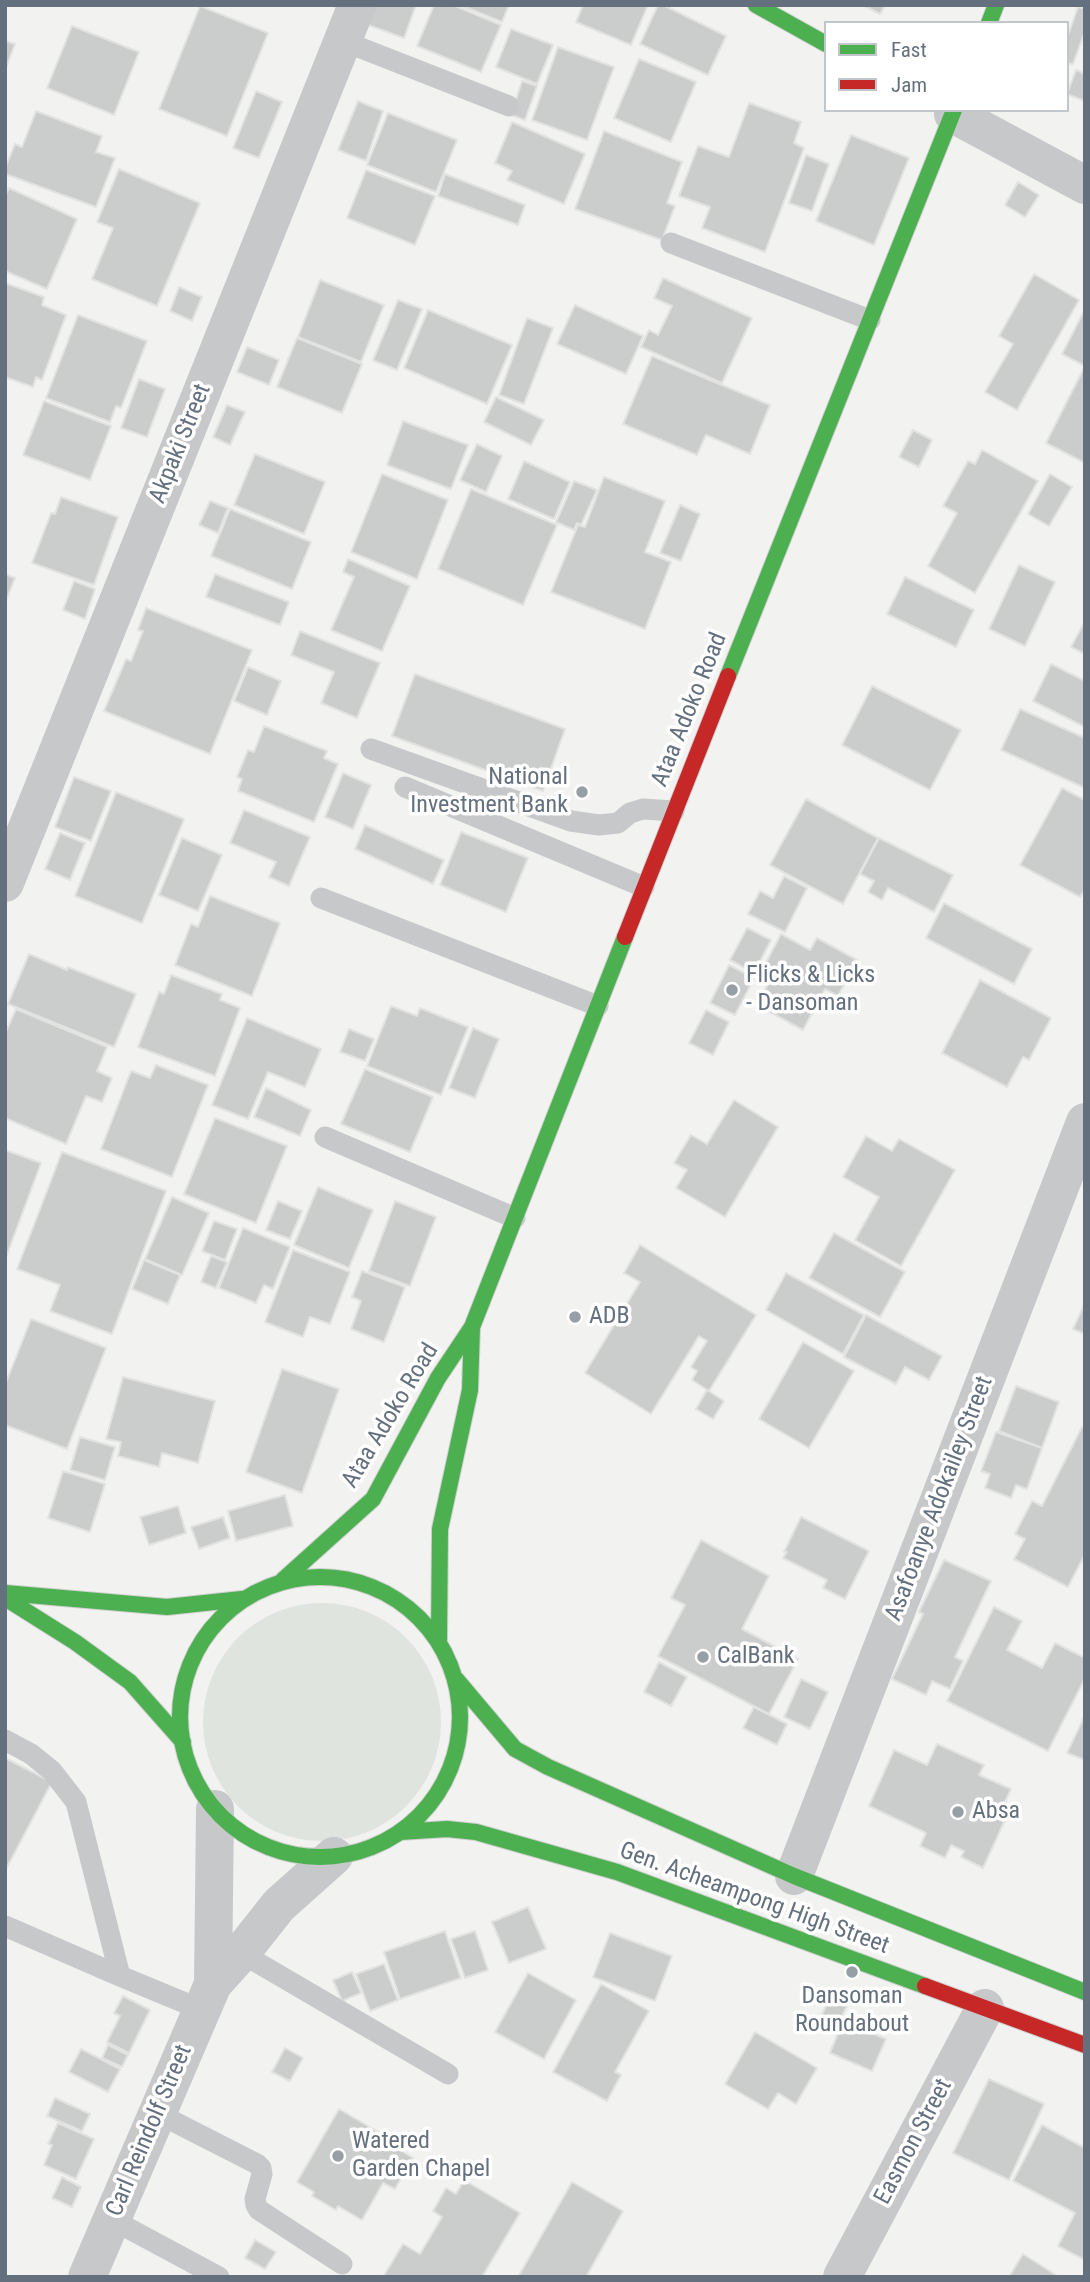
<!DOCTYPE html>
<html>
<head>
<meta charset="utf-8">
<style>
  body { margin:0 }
  #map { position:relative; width:1090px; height:2282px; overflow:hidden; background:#f2f2f1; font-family:"Roboto Condensed",sans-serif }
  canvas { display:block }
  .frame { position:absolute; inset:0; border:7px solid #65707e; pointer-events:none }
  .legend { position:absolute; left:824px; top:21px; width:245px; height:91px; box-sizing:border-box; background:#fff; border:2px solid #c1c6cb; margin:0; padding:9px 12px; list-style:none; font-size:21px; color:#65707e }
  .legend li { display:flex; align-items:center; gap:14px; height:35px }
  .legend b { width:35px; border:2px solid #c1c6cb }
</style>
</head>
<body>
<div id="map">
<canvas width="1090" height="2282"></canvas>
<div class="frame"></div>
<ul class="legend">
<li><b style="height:9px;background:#4caf50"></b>Fast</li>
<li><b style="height:9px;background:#c62828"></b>Jam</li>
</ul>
</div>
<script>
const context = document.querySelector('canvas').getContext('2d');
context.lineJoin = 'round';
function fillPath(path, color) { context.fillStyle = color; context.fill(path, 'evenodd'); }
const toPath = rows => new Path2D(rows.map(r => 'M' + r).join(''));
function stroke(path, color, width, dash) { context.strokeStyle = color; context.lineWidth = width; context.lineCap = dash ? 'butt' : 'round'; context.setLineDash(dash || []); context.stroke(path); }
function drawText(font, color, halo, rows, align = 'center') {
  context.font = font + ' "Roboto Condensed",sans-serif'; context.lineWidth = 7; context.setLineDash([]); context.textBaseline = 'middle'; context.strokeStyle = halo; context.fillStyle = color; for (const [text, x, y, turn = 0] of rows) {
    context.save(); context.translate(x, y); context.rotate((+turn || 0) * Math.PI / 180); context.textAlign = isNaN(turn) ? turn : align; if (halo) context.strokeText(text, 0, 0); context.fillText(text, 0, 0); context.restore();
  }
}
const green = toPath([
  '203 1722a119 119 0 1 1 238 0a119 119 0 1 1-238 0Z'
]);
const building = toPath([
  [375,5,416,5,404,38,368,25,375,5],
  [434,5,453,5,501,25,481,72,417,46,434,5],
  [460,5,509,5,502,22,460,5],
  [583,5,648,5,631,45,576,22,583,5],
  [658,5,663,5,726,36,708,75,640,44,658,5],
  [863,5,885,5,880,14,863,5],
  [200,6,268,33,227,136,159,109,200,6],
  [1078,7,1085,9,1085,31,1073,64,1067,63,1067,38,1078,7],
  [72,26,139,52,114,115,47,88,72,26],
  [511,29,553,45,537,84,496,67,511,29],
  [5,41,15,44,5,70,5,41],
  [558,47,614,67,587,140,532,120,558,47],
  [639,59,696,82,671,142,614,118,639,59],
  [1076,70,1085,74,1085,101,1067,94,1076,70],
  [522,81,537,86,525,120,511,115,522,81],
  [256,91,282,102,259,158,233,148,256,91],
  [358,101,383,111,366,161,338,150,358,101],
  [749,103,801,122,794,143,804,148,765,252,702,228,710,207,679,196,698,146,729,157,749,103],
  [36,111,102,136,96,152,115,158,96,207,5,174,5,168,15,144,22,147,36,111],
  [388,113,457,140,436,192,367,165,388,113],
  [512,122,585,154,564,204,507,180,512,171,495,163,512,122],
  [604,131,682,162,667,203,675,206,662,240,575,209,604,131],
  [851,135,909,158,874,245,816,221,851,135],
  [806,155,829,164,812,211,789,203,806,155],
  [119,169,200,203,157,306,92,279,113,228,97,222,119,169],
  [366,170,435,196,415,245,347,218,366,170],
  [445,174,525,205,518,225,438,196,445,174],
  [1018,182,1039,195,1025,217,1005,205,1018,182],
  [9,188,77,219,47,289,5,271,5,196,9,188],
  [1034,274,1079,300,1017,410,985,392,1013,344,999,336,1034,274],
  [663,278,752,318,722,383,641,347,649,330,658,335,672,306,654,298,663,278],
  [320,280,384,305,361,362,298,337,320,280],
  [5,283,44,297,42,305,66,315,42,380,36,377,33,387,5,377,5,283],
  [179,287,202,297,192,321,170,311,179,287],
  [398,300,422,309,397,370,373,360,398,300],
  [575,305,643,336,626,374,557,344,575,305],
  [1085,309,1085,366,1062,354,1085,309],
  [428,310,512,345,487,404,404,368,428,310],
  [78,315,147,341,121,408,116,406,110,422,46,398,78,315],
  [527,318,553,328,524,404,499,395,527,318],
  [297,338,362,364,342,413,277,387,297,338],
  [247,347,279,360,269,385,237,372,247,347],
  [652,356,770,405,750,454,706,435,697,455,623,424,652,356],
  [1085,366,1085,463,1046,443,1085,366],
  [139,379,165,389,147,437,121,428,139,379],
  [496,397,544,420,531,445,484,422,496,397],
  [44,401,111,426,90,480,23,455,44,401],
  [227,405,245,412,230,445,213,437,227,405],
  [403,421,468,445,451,489,387,465,403,421],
  [913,430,932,440,919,467,899,457,913,430],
  [477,444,502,456,486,492,460,480,477,444],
  [982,450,1038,481,975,593,928,566,957,513,943,506,968,461,975,464,982,450],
  [255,454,325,482,304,534,234,505,255,454],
  [524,461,570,482,554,519,508,499,524,461],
  [382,474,448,500,417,579,351,552,382,474],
  [1050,474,1072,487,1049,526,1028,514,1050,474],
  [604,477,665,501,645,552,671,562,645,629,551,592,578,525,585,527,604,477],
  [574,481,597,490,581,525,577,523,574,530,556,522,574,481],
  [471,489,557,525,523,605,438,569,471,489],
  [61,497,118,517,94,585,32,563,51,513,55,514,61,497],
  [210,501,228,508,218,533,199,525,210,501],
  [680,505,700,514,681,561,660,553,680,505],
  [230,509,311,542,292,589,211,556,230,509],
  [348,559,410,586,382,651,331,630,354,577,343,572,348,559],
  [1019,565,1055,582,1025,646,989,629,1019,565],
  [5,574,15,578,5,603,5,574],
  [215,574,289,602,280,625,206,597,215,574],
  [905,577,974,610,956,647,887,614,905,577],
  [74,581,95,589,85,619,63,610,74,581],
  [146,608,252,650,210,754,104,711,126,659,131,661,143,631,138,630,146,608],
  [1085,621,1085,654,1071,647,1085,621],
  [300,631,380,663,357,718,321,703,334,672,291,655,300,631],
  [1051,664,1085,681,1085,727,1033,701,1051,664],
  [248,667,281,681,267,715,234,701,248,667],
  [415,674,565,729,543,791,392,736,415,674],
  [872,686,961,730,930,790,842,745,872,686],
  [1020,709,1085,738,1085,788,1001,750,1020,709],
  [264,726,327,751,324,758,338,764,314,822,238,791,242,779,237,777,248,750,254,752,264,726],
  [343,773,371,785,353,829,325,817,343,773],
  [74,777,111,791,91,841,55,827,74,777],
  [1062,788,1085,800,1085,889,1080,897,1020,865,1062,788],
  [116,792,184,819,142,923,75,896,116,792],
  [806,799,878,838,843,904,770,865,806,799],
  [244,810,310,837,289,886,269,877,276,862,230,843,244,810],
  [365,825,444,860,433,884,355,849,365,825],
  [461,832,528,858,506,912,440,885,461,832],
  [60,833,85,843,70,880,45,869,60,833],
  [182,838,222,855,198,911,159,895,182,838],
  [879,838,953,875,934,912,888,888,882,900,868,892,874,881,860,874,879,838],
  [784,876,807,888,785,932,748,914,760,891,773,898,784,876],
  [210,896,280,923,252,996,175,965,191,924,198,927,210,896],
  [944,903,1032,949,1014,984,926,938,944,903],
  [747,928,771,940,754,973,730,960,747,928],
  [781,934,810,950,817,938,857,960,838,996,825,989,803,1030,757,1005,770,980,760,974,781,934],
  [29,954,67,970,68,967,136,994,114,1047,8,1004,29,954],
  [729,965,754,978,735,1015,710,1003,729,965],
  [171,975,222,994,220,1000,240,1008,215,1076,138,1047,159,992,164,994,171,975],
  [980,980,1051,1018,1029,1060,1023,1057,1007,1087,942,1053,980,980],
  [391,1006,417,1016,420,1008,468,1027,441,1095,367,1066,391,1006],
  [16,1009,107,1047,97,1071,112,1078,102,1102,86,1096,66,1144,5,1118,5,1034,16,1009],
  [706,1010,729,1022,713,1055,689,1043,706,1010],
  [247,1018,321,1049,305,1087,268,1072,248,1119,212,1105,247,1018],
  [473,1028,499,1039,475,1098,449,1088,473,1028],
  [349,1029,374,1039,365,1061,340,1052,349,1029],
  [156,1065,208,1085,172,1177,101,1149,131,1071,150,1078,156,1065],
  [365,1069,433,1097,410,1152,341,1124,365,1069],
  [266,1088,311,1110,300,1136,254,1117,266,1088],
  [734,1100,778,1127,725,1217,676,1188,687,1170,674,1163,691,1135,707,1144,734,1100],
  [215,1118,287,1146,256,1223,184,1194,215,1118],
  [866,1136,892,1151,899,1139,955,1170,901,1266,855,1240,879,1197,843,1177,866,1136],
  [5,1150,41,1163,5,1260,5,1150],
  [62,1152,166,1191,112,1334,50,1311,60,1285,17,1269,62,1152],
  [318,1187,373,1210,349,1268,294,1245,318,1187],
  [172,1197,209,1213,182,1275,145,1259,172,1197],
  [278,1201,302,1211,290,1239,266,1230,278,1201],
  [395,1201,436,1217,410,1286,369,1271,395,1201],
  [214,1221,237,1229,225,1260,202,1251,214,1221],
  [243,1228,290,1247,273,1289,264,1285,256,1303,219,1288,243,1228],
  [834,1233,905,1272,880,1317,809,1278,834,1233],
  [640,1245,756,1315,709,1391,692,1380,697,1371,691,1367,707,1341,699,1336,651,1414,585,1373,640,1282,624,1273,640,1245],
  [293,1250,350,1272,330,1324,310,1317,303,1337,265,1322,293,1250],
  [211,1256,227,1262,216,1288,201,1282,211,1256],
  [144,1260,180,1275,168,1304,132,1289,144,1260],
  [362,1271,405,1287,384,1342,351,1329,361,1301,352,1297,362,1271],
  [786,1273,864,1315,843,1354,766,1310,786,1273],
  [1085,1303,1085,1334,1073,1329,1085,1303],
  [866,1315,942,1356,929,1380,905,1367,896,1384,844,1357,866,1315],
  [31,1319,106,1348,67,1449,5,1425,5,1385,31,1319],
  [803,1342,854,1371,809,1448,759,1419,803,1342],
  [282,1369,339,1389,302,1493,246,1472,282,1369],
  [123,1377,215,1401,198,1463,162,1453,159,1467,118,1456,121,1442,106,1439,123,1377],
  [1016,1386,1059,1402,1042,1448,999,1431,1016,1386],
  [707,1390,724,1401,713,1419,696,1409,707,1390],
  [1082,1427,1085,1429,1085,1554,1068,1587,1014,1559,1025,1539,1015,1534,1032,1501,1042,1506,1082,1427],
  [996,1432,1042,1448,1027,1489,1016,1485,1011,1498,985,1488,990,1474,981,1471,996,1432],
  [80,1437,115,1447,105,1480,70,1470,80,1437],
  [63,1471,105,1484,90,1532,48,1518,63,1471],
  [285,1495,293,1526,236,1541,228,1511,285,1495],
  [178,1506,186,1533,149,1545,140,1517,178,1506],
  [223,1517,230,1538,199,1549,191,1527,223,1517],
  [801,1517,869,1551,845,1599,823,1588,827,1580,783,1558,787,1552,784,1552,801,1517],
  [701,1540,769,1576,742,1629,798,1659,769,1714,658,1656,685,1605,671,1598,701,1540],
  [944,1560,991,1581,955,1657,963,1661,950,1689,932,1681,926,1695,892,1679,923,1614,919,1612,944,1560],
  [994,1607,1022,1621,1007,1650,1042,1668,1055,1643,1085,1658,1085,1678,1048,1751,947,1701,994,1607],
  [659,1662,687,1677,671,1706,644,1692,659,1662],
  [801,1679,828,1692,810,1729,784,1717,801,1679],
  [754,1707,787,1724,777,1745,743,1728,754,1707],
  [1085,1715,1085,1760,1067,1753,1085,1715],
  [937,1744,984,1765,979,1775,1011,1789,1005,1802,1012,1805,983,1868,961,1857,964,1851,951,1845,945,1858,920,1846,926,1833,869,1806,894,1750,927,1765,937,1744],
  [5,1758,52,1782,5,1871,5,1758],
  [528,1907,546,1949,509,1963,492,1922,528,1907],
  [445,1931,461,1978,400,1999,384,1952,445,1931],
  [475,1931,488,1970,465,1978,451,1939,475,1931],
  [610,1933,672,1956,655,2001,593,1977,610,1933],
  [384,1964,398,2000,370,2011,356,1974,384,1964],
  [352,1972,361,1993,342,2001,333,1980,352,1972],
  [528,1973,576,2000,544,2059,495,2032,528,1973],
  [601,1984,649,2011,615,2072,621,2075,607,2101,553,2072,601,1984],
  [123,1996,150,2010,129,2053,107,2042,120,2016,114,2013,123,1996],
  [830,1998,847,2006,838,2024,821,2016,830,1998],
  [843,2021,886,2039,872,2071,830,2053,843,2021],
  [755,2032,817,2068,796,2104,778,2093,768,2109,725,2084,755,2032],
  [108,2045,128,2055,122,2067,102,2058,108,2045],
  [285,2048,303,2058,290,2081,272,2072,285,2048],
  [81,2049,120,2069,108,2092,69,2072,81,2049],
  [989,2079,1044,2104,1009,2180,953,2153,989,2079],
  [55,2098,90,2114,82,2131,47,2116,55,2098],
  [339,2109,404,2147,402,2151,413,2158,395,2189,383,2183,362,2220,338,2206,336,2210,312,2196,314,2192,297,2182,339,2109],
  [58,2123,94,2139,76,2179,44,2165,52,2145,48,2144,58,2123],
  [1042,2125,1085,2148,1085,2260,1058,2246,1075,2213,1013,2181,1042,2125],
  [62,2177,81,2187,72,2207,52,2198,62,2177],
  [464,2180,520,2213,482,2277,383,2277,403,2244,420,2254,442,2217,433,2211,446,2188,456,2194,464,2180],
  [572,2182,623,2211,586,2277,518,2277,572,2182],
  [255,2240,276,2252,265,2269,245,2258,255,2240],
  [1023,2254,1059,2277,1009,2277,1023,2254]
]);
const lane = toPath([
  [343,41,509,106],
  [671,243,870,320],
  [371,749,571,821,599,825,618,823,630,813,643,809,674,811],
  [405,787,644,887],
  [321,898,598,1006],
  [325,1137,515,1218],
  [5,1740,31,1754,52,1771,76,1802,120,1976,202,2010],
  [5,1926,120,1976],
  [241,1953,448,2074],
  [157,2113,257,2164,261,2168,262,2174,255,2199,256,2205,259,2210,342,2264],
  [111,2219,219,2277]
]);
const street = toPath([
  [953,114,1085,185],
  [5,883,357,5],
  [794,1876,1085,1122],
  [213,1984,215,1809],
  [87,2277,213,1984,241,1953,279,1905,334,1856],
  [842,2277,985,2008]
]);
const fast = toPath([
  [756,5,826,44],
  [989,23,996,5],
  [728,676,954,110],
  '180 1717a140 140 0 1 1 280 0a140 140 0 1 1-280 0Z',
  [283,1580,373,1499,438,1378,472,1327,625,937],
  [5,1593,167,1607,242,1599],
  [5,1598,75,1642,130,1682,183,1742],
  [439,1640,440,1529,470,1390,472,1327],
  [456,1679,515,1749,548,1767,794,1876,1085,1992],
  [400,1832,447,1829,476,1832,617,1872,925,1986]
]);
const jam = toPath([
  [625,937,728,676],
  [925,1986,1085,2045]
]);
const markers = [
  [582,792,7,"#969ea6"],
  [732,990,7,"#969ea6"],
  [575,1317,7,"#969ea6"],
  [703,1657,7,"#969ea6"],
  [958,1812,7,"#969ea6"],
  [852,1972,7,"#969ea6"],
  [338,2156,7,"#969ea6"]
];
const streetNames = [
  ["Akpaki Street",181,444,-68],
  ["Ataa Adoko Road",690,710,-68],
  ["Ataa Adoko Road",391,1416,-59],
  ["Asafoanye Adokailey Street",940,1499,-69],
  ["Gen. Acheampong High Street",754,1899,20],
  ["Carl Reindolf Street",150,2131,-67],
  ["Easmon Street",914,2142,-62]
];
const poiNames = [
  ["National",568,778,"right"],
  ["Investment Bank",568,806,"right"],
  ["Flicks & Licks",746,976],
  ["- Dansoman",746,1004],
  ["ADB",589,1317],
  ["CalBank",717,1657],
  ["Absa",972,1812],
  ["Dansoman",852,1997,"center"],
  ["Roundabout",852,2025,"center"],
  ["Watered",352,2142],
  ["Garden Chapel",352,2170]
];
fillPath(green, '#e0e4df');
fillPath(building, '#cbcccc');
stroke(building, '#e2e2e1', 2);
stroke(fast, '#cfd0d0', 18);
stroke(jam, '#cfd0d0', 18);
stroke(lane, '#c7c8c9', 21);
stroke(street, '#c7c8c9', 38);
stroke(fast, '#4caf50', 16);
stroke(jam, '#c62828', 16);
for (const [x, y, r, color] of markers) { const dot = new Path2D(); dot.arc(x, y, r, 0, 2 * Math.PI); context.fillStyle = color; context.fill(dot); stroke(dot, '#fff', 2.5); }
drawText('24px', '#65707e', '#fff', streetNames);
drawText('24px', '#65707e', '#fff', poiNames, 'left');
</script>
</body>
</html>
